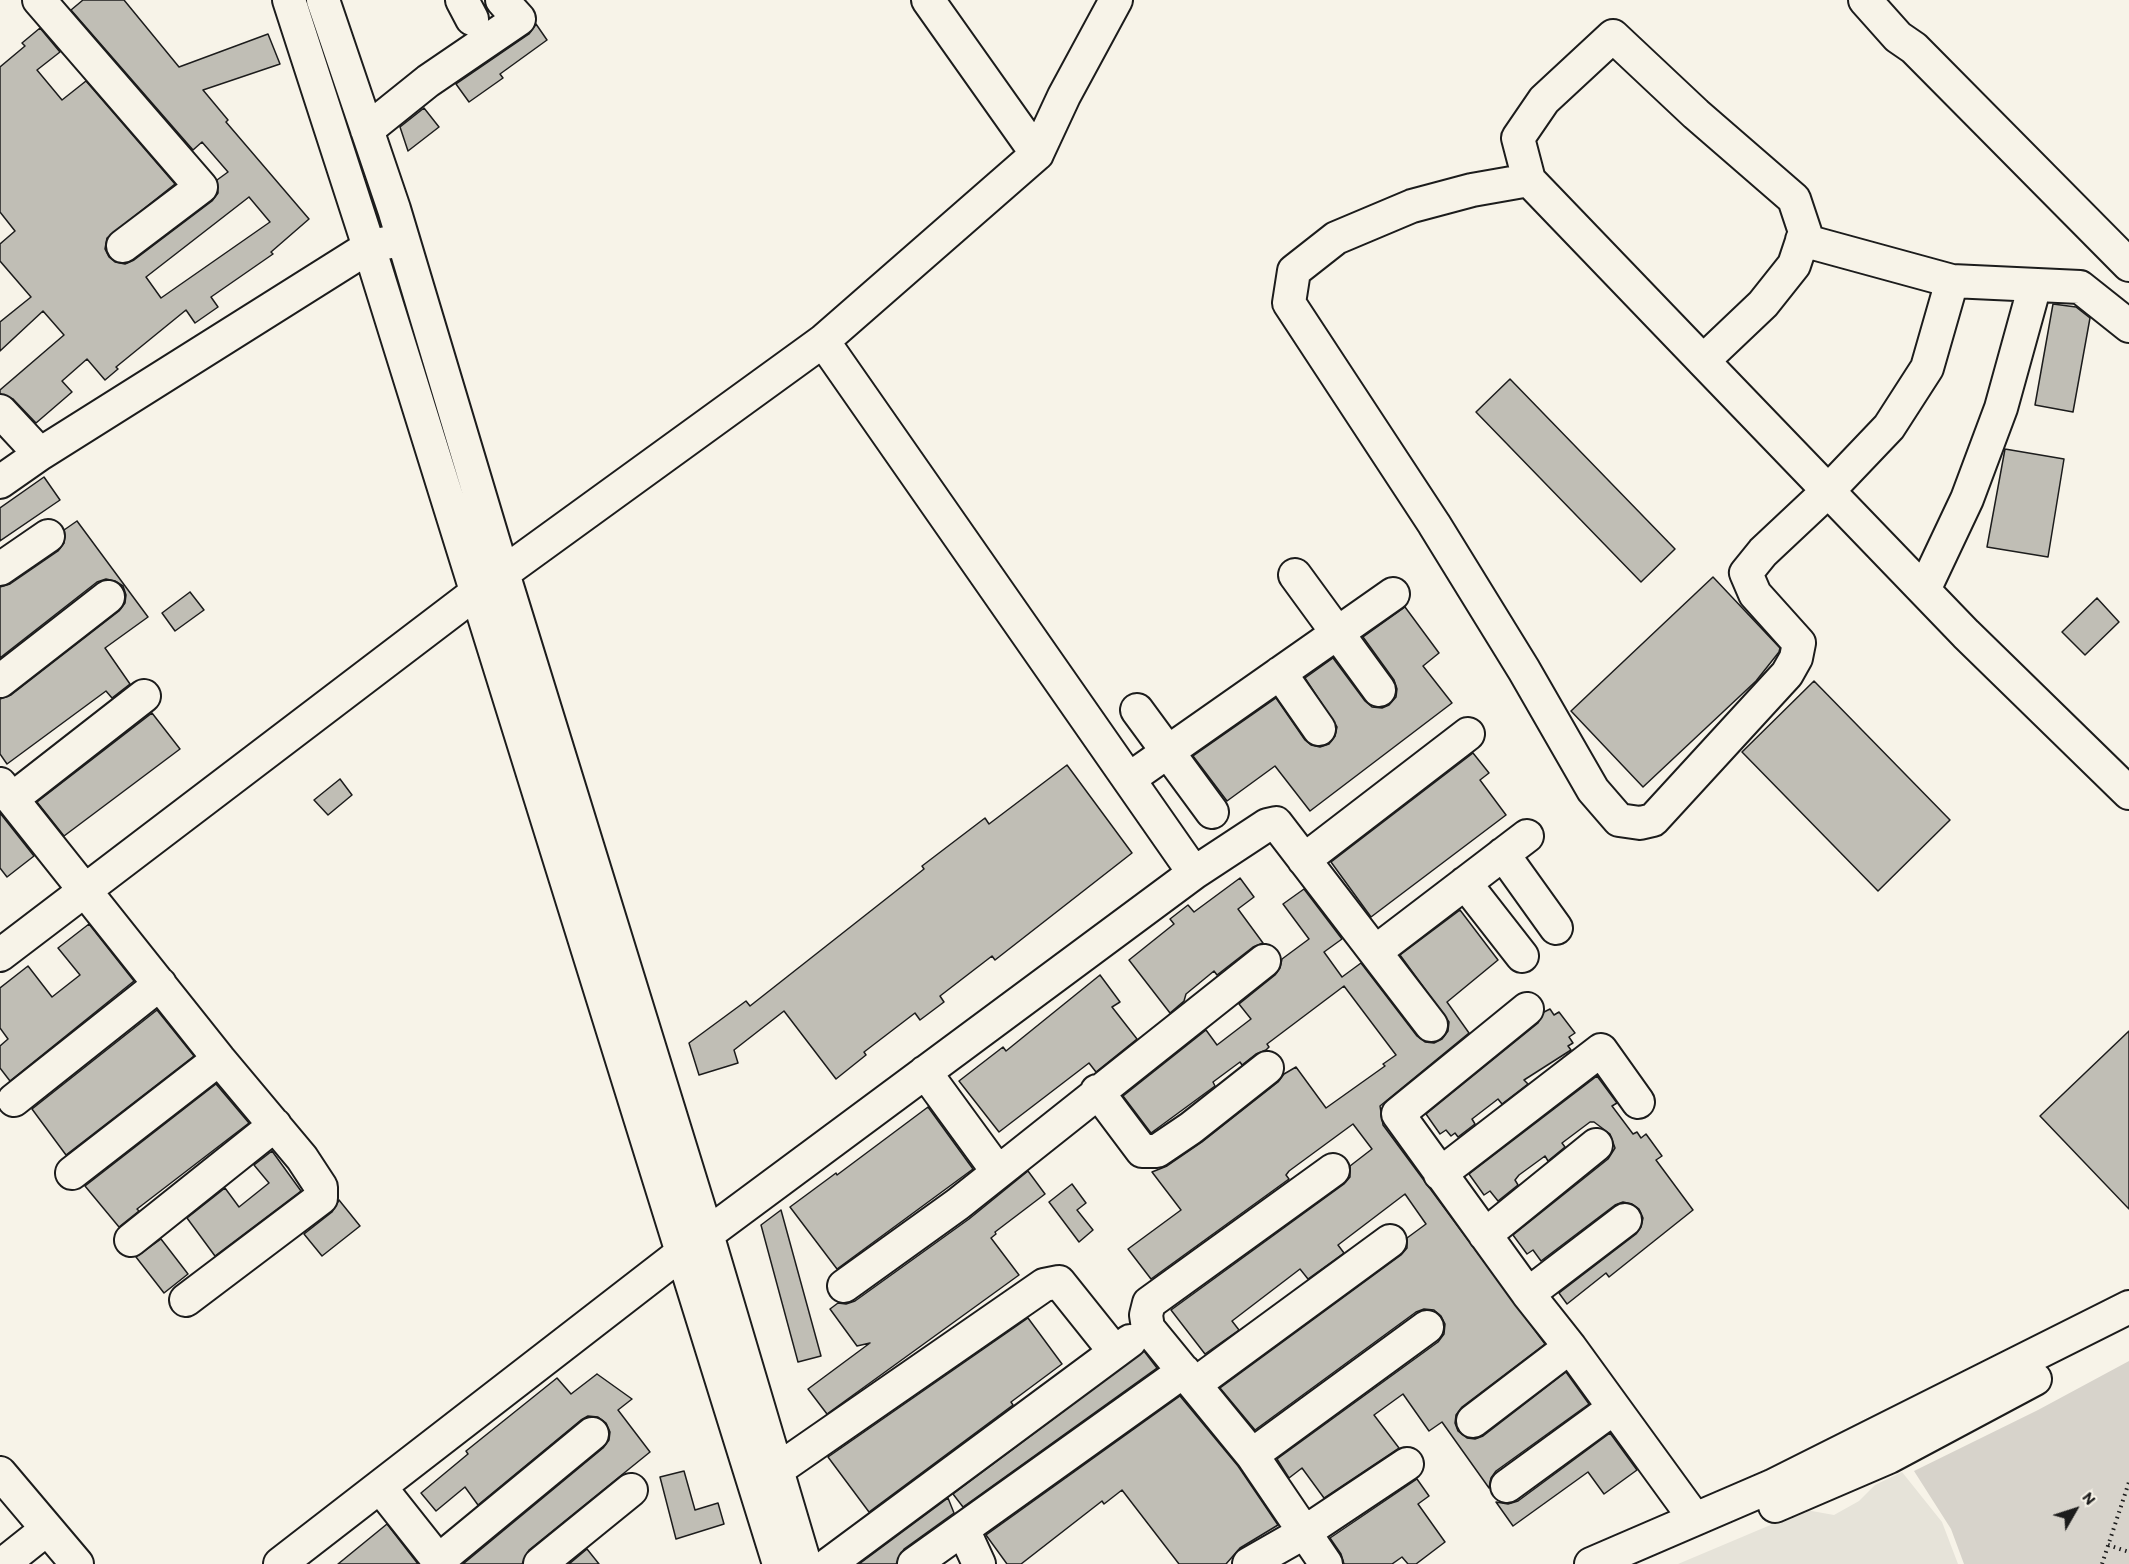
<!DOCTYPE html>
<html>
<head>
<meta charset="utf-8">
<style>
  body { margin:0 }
  #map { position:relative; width:2129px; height:1564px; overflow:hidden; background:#f7f3e8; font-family:Itim,sans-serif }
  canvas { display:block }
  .north { position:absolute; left:2045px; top:1480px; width:60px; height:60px; -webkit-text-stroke:4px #f7f3e8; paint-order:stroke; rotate:51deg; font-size:16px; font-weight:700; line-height:24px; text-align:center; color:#1c1c1c }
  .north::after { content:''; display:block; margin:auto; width:21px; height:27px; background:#1c1c1c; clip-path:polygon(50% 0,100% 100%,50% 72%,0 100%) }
</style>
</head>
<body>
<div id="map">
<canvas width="2129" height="1564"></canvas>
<div class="north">N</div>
</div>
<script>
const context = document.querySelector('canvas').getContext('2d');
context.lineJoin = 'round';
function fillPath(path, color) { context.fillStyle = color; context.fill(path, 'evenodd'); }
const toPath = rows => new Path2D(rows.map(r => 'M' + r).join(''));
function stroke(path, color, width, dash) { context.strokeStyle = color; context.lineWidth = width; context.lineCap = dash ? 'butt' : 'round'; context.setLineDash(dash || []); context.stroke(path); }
const built = toPath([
  [1902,1472,1942,1522,1958,1564,1678,1564,1806,1510,1834,1515,1859,1501,1875,1485]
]);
const green = toPath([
  [2129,1361,2129,1564,1964,1564,1951,1529,1914,1471,2038,1410]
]);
const building = toPath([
  [83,0,124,0,179,67,268,34,280,64,203,90,228,120,226,122,309,219,271,252,273,254,211,297,218,307,195,323,186,310,116,367,118,369,105,380,87,359,62,381,72,392,36,423,13,399,0,394,0,390,64,335,43,311,0,351,0,322,31,297,0,261,0,244,15,231,0,212,0,67,25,46,22,43,40,28,60,52,37,70,62,100,86,81,175,184,107,238,105,249,109,257,115,262,125,264,134,260,212,201,218,193,217,180,228,172,202,142,193,150,71,10,83,0],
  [249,197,270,222,161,298,146,277,249,197],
  [536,24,547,40,500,74,503,78,469,102,456,84,529,34,536,24],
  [424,108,439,127,408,151,400,127,424,108],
  [2053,304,2076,307,2090,318,2073,412,2035,405,2053,304],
  [1510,379,1675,549,1641,582,1476,412,1510,379],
  [2005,449,2064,459,2048,557,1987,547,2005,449],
  [44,477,60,500,0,541,0,508,44,477],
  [77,521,148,617,105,648,130,684,112,698,106,691,7,764,0,754,0,699,11,695,119,611,125,603,126,595,123,586,115,581,106,579,97,582,0,658,0,587,10,584,58,551,64,543,64,530,77,521],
  [1713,577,1780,648,1779,652,1756,681,1643,787,1571,711,1713,577],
  [190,592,204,610,175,631,162,613,190,592],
  [2097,598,2119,622,2085,655,2062,632,2097,598],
  [1405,607,1439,653,1423,666,1452,703,1310,811,1275,766,1227,801,1193,756,1276,698,1305,740,1311,745,1320,747,1329,744,1335,736,1337,727,1305,678,1333,658,1365,701,1372,707,1382,708,1389,705,1396,697,1397,689,1394,680,1363,637,1405,607],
  [1814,681,1950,820,1878,891,1742,752,1814,681],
  [152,713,180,749,64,836,37,802,152,713],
  [1473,753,1489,773,1480,780,1506,815,1371,917,1331,862,1473,753],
  [1067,765,1132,853,995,960,992,956,940,996,944,1002,920,1020,915,1013,864,1052,866,1055,836,1079,784,1011,734,1050,738,1063,699,1075,689,1043,746,1001,750,1006,924,869,922,866,985,818,989,824,1067,765],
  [340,779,352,795,328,815,314,800,340,779],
  [0,813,34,856,7,877,0,868,0,813],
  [1240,878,1254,897,1238,909,1263,943,1253,947,1217,975,1214,971,1186,994,1184,1001,1170,1013,1129,960,1174,924,1170,919,1188,905,1194,912,1240,878],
  [1304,889,1342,939,1324,952,1342,977,1361,963,1417,1036,1425,1042,1434,1043,1442,1039,1448,1031,1449,1022,1400,955,1460,910,1498,960,1447,1002,1469,1033,1380,1106,1383,1125,1545,1344,1462,1407,1456,1415,1455,1423,1458,1431,1467,1438,1475,1439,1483,1436,1566,1372,1589,1404,1496,1471,1491,1478,1489,1488,1442,1422,1429,1431,1403,1394,1374,1415,1399,1448,1324,1498,1302,1468,1289,1478,1277,1459,1438,1342,1444,1334,1445,1324,1441,1316,1434,1310,1424,1309,1416,1312,1255,1430,1220,1388,1401,1255,1407,1248,1407,1238,1426,1224,1405,1194,1338,1245,1344,1253,1308,1279,1300,1269,1232,1321,1239,1330,1205,1354,1171,1310,1344,1184,1350,1177,1350,1166,1372,1149,1353,1124,1289,1171,1286,1175,1289,1179,1151,1279,1128,1249,1181,1210,1152,1172,1167,1166,1202,1142,1278,1082,1284,1074,1296,1067,1326,1108,1385,1066,1383,1064,1396,1055,1344,986,1267,1044,1269,1047,1266,1050,1256,1054,1242,1065,1240,1062,1213,1082,1215,1086,1151,1133,1123,1096,1206,1030,1217,1045,1251,1019,1239,1004,1275,975,1280,968,1282,959,1309,939,1283,904,1304,889],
  [89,924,134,981,10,1081,0,1068,0,1046,8,1039,0,1028,0,988,28,966,52,997,80,975,58,948,89,924],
  [1100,975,1120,1002,1112,1007,1137,1039,1096,1072,1089,1063,999,1132,959,1081,1003,1047,1006,1051,1100,975],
  [1550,1009,1554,1015,1559,1012,1575,1033,1569,1037,1573,1043,1568,1046,1571,1050,1524,1080,1528,1084,1502,1104,1498,1099,1472,1119,1475,1124,1458,1137,1455,1133,1451,1136,1446,1130,1440,1134,1426,1114,1538,1023,1544,1012,1550,1009],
  [157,1010,194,1056,66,1155,32,1109,157,1010],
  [2129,1031,2129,1209,2040,1116,2129,1031],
  [1597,1076,1617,1103,1612,1106,1633,1134,1637,1132,1641,1138,1646,1134,1662,1156,1656,1160,1693,1210,1609,1277,1606,1273,1567,1304,1559,1293,1636,1234,1641,1227,1643,1218,1639,1209,1632,1204,1623,1202,1615,1205,1541,1261,1533,1250,1527,1254,1513,1235,1608,1159,1615,1148,1610,1134,1594,1122,1590,1122,1562,1143,1565,1147,1548,1161,1545,1156,1519,1175,1515,1180,1518,1185,1498,1201,1490,1191,1484,1195,1469,1174,1597,1076],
  [216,1084,249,1123,137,1209,139,1211,119,1227,85,1186,216,1084],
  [928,1107,973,1169,837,1269,790,1207,836,1173,837,1175,928,1107],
  [272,1151,301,1191,215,1256,187,1218,225,1188,239,1207,269,1183,254,1165,272,1151],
  [1028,1171,1045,1194,995,1232,996,1234,991,1238,1019,1275,827,1414,808,1389,870,1343,857,1346,830,1309,838,1303,846,1304,855,1301,969,1219,1028,1171],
  [1072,1184,1086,1203,1077,1210,1093,1230,1079,1242,1049,1202,1072,1184],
  [339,1200,360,1226,322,1256,304,1234,332,1212,339,1200],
  [781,1210,821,1356,798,1362,761,1225,781,1210],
  [161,1239,188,1274,164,1293,136,1257,161,1239],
  [1028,1318,1062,1364,1011,1402,1013,1405,869,1512,828,1457,1028,1318],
  [1144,1351,1157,1368,963,1507,953,1494,1144,1351],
  [597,1374,632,1399,618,1410,650,1452,529,1550,522,1564,463,1564,603,1448,609,1440,610,1432,606,1423,598,1417,588,1416,581,1420,478,1505,465,1487,436,1511,421,1493,468,1454,466,1451,557,1378,571,1394,597,1374],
  [1180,1396,1238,1466,1278,1525,1240,1548,1226,1564,1179,1564,1122,1490,1104,1504,1102,1501,1021,1564,1007,1564,986,1535,1180,1396],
  [1610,1433,1637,1470,1604,1494,1588,1472,1513,1526,1496,1502,1508,1504,1518,1501,1610,1433],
  [684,1471,695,1510,718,1503,724,1524,676,1539,660,1477,684,1471],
  [1417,1479,1429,1496,1418,1504,1445,1542,1416,1564,1408,1564,1402,1557,1392,1564,1344,1564,1341,1554,1330,1538,1417,1479],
  [948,1498,954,1513,904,1549,896,1564,859,1564,948,1498],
  [387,1524,418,1564,338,1564,387,1524],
  [587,1549,599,1564,569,1564,587,1549]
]);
const path = toPath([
  [2108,1545,2129,1552],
  [2102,1564,2129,1482]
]);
const minor = toPath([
  [39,0,201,187,123,246],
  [289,0,369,247,779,1564],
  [323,0,394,209,503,573,707,1234,805,1564],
  [462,0,472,19],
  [1865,0,1898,37,1914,48,2129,265],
  [367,130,428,81,519,19,502,0],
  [1037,154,1064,96,1116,0],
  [1529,180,1472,190,1412,206,1336,238,1294,271,1289,303,1434,524,1524,670,1593,790,1619,820,1640,823,1653,820,1787,674,1796,658,1799,643,1755,594,1746,573,1763,552,1828,491,1889,427,1927,368,1952,281],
  [1802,240,1952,281,2080,287,2129,326],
  [1703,361,1763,304,1794,265,1805,232,1794,199,1696,114,1613,36,1544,100,1518,138,1529,180,1703,361,1966,634,2129,793],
  [0,411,40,454],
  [0,482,40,454,369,247,390,242],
  [0,569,48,536],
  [1295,575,1379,690],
  [1924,590,1967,499,2001,408,2035,285],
  [1280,673,1319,729],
  [0,681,108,597],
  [1137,710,1212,812],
  [1129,779,1393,594],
  [0,784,219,1059,302,1158,321,1187,321,1198,186,1300],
  [12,799,144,696],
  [1503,854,1556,928],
  [1304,860,1468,734],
  [1194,873,1267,825,1276,823,1431,1025],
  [1465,883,1522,956],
  [1375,952,1527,836],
  [0,955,477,592,823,341,1037,154,928,0],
  [1527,1009,1398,1114,1528,1294,1625,1220],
  [925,1072,998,1172],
  [1097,1091,1142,1151,1157,1151,1191,1128,1267,1068],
  [14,1100,160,984],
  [72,1173,219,1059],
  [1440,1174,1601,1050,1638,1102],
  [1485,1235,1596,1145],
  [131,1240,275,1125],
  [844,1286,958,1204,1264,961],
  [1528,1294,1570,1347,1695,1519],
  [1195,1384,1390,1241],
  [1473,1421,1570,1347],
  [1252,1455,1148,1328,1146,1315,1149,1303,1333,1170],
  [777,1470,1044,1285,1059,1282,1115,1352],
  [0,1473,77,1564],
  [1507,1486,1614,1408],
  [380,1487,441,1564],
  [1775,1506,1889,1457,2035,1379],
  [963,1529,979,1564],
  [438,1561,592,1434],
  [3,1564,47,1529],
  [280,1564,683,1252,1194,873,823,341],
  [540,1564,631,1490],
  [829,1564,1130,1341],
  [914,1564,1184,1371],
  [1249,1564,1305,1532,1407,1464],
  [1326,1564,1252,1455,1427,1327],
  [1591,1564,1772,1486,2129,1307]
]);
fillPath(built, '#e6e3d9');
fillPath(green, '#d7d3cb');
fillPath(building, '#c0beb5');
stroke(building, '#1c1c1c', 1.5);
stroke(minor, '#1c1c1c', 36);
stroke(path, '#1c1c1c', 4, [1.5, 4.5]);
stroke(minor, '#f7f3e8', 32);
</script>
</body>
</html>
